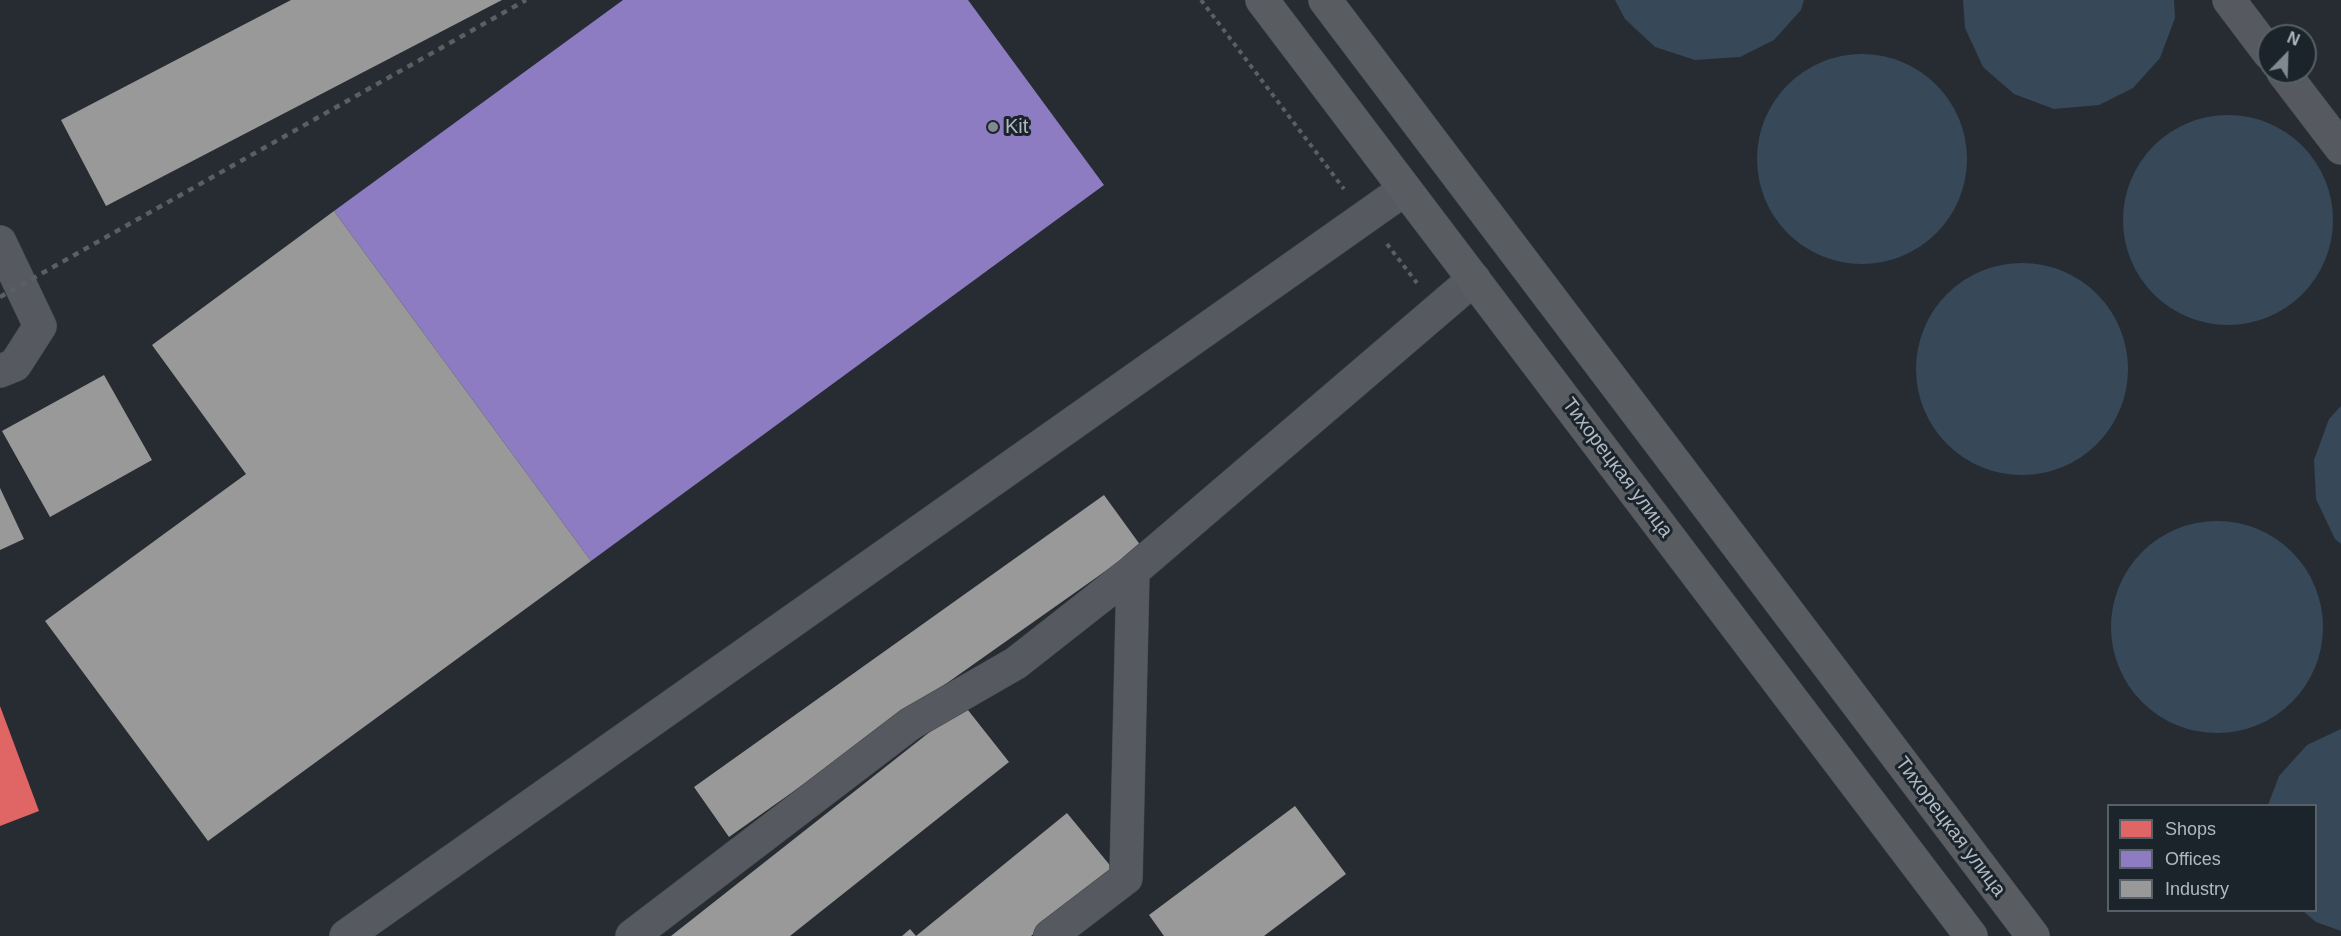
<!DOCTYPE html>
<html>
<head>
<meta charset="utf-8">
<style>
  body { margin:0 }
  #map { position:relative; width:2341px; height:936px; overflow:hidden; background:#262c31; font-family:Arial,sans-serif }
  canvas { display:block }
  .legend { position:absolute; left:2107px; top:804px; width:210px; height:108px; box-sizing:border-box; background:#1b232b; border:2px solid #575f68; margin:0; padding:8px 10px; list-style:none; font-size:18px; color:#b0b9c3 }
  .legend li { display:flex; align-items:center; gap:12px; height:30px }
  .legend b { width:30px; border:2px solid #575f68 }
  .north { position:absolute; left:2257px; top:24px; width:60px; height:60px; box-sizing:border-box; background:#1b232b; border:2px solid #575f68; border-radius:50%; rotate:23deg; font-size:16px; font-weight:700; line-height:24px; text-align:center; color:#b0b9c3 }
  .north::after { content:''; display:block; margin:auto; width:21px; height:27px; background:#808890; clip-path:polygon(50% 0,100% 100%,50% 72%,0 100%) }
</style>
</head>
<body>
<div id="map">
<canvas width="2341" height="936"></canvas>
<ul class="legend">
<li><b style="height:16px;background:#e06666"></b>Shops</li>
<li><b style="height:16px;background:#8e7cc3"></b>Offices</li>
<li><b style="height:16px;background:#999"></b>Industry</li>
</ul>
<div class="north">N</div>
</div>
<script>
const context = document.querySelector('canvas').getContext('2d');
context.lineJoin = 'round';
function fillPath(path, color) { context.fillStyle = color; context.fill(path, 'evenodd'); }
const toPath = rows => new Path2D(rows.map(r => 'M' + r).join(''));
function stroke(path, color, width, dash) { context.strokeStyle = color; context.lineWidth = width; context.lineCap = dash ? 'butt' : 'round'; context.setLineDash(dash || []); context.stroke(path); }
function drawText(font, color, halo, rows, align = 'center') {
  context.font = font + ' Arial,sans-serif'; context.lineWidth = 6; context.setLineDash([]); context.textBaseline = 'middle'; context.strokeStyle = halo; context.fillStyle = color; for (const [text, x, y, turn = 0] of rows) {
    context.save(); context.translate(x, y); context.rotate((+turn || 0) * Math.PI / 180); context.textAlign = isNaN(turn) ? turn : align; if (halo) context.strokeText(text, 0, 0); context.fillText(text, 0, 0); context.restore();
  }
}
const water = toPath([
  [1615,0,1804,0,1801,10,1774,40,1740,57,1695,60,1655,47,1625,19],
  [1963,0,2174,0,2175,18,2160,58,2133,88,2099,105,2054,109,2014,94,1983,67,1965,28],
  '1757 159a105 105 0 1 1 210 0a105 105 0 1 1-210 0Z',
  '2123 220a105 105 0 1 1 210 0a105 105 0 1 1-210 0Z',
  '1916 369a106 106 0 1 1 212 0a106 106 0 1 1-212 0Z',
  [2341,406,2341,544,2335,539,2316,499,2314,460,2329,419],
  '2111 627a106 106 0 1 1 212 0a106 106 0 1 1-212 0Z',
  [2341,729,2341,931,2316,922,2303,911,2316,910,2316,806,2268,805,2279,776,2307,745]
]);
const shops = toPath([
  [0,706,39,811,0,826]
]);
const offices = toPath([
  [623,0,968,0,1104,185,591,561,334,211]
]);
const industry = toPath([
  [291,0,502,0,106,206,61,120],
  [334,211,591,561,208,841,45,621,246,474,152,345],
  [104,375,152,460,50,517,2,431],
  [0,488,24,539,0,550],
  [1104,495,1141,546,729,837,694,787],
  [964,705,1009,762,790,936,671,936],
  [1295,806,1346,874,1264,936,1164,936,1149,915],
  [1067,813,1113,869,1031,936,902,936,910,929,916,936]
]);
const path = toPath([
  [1201,0,1344,189],
  [1387,244,1417,283]
]);
const minor = toPath([
  [2229,0,2269,53],
  [2283,72,2341,148],
  [0,242,40,326,15,365,0,371],
  [346,936,1405,189],
  [632,936,910,724,1016,663,1133,571,1474,279],
  [1050,936,1126,878,1133,571]
]);
const major = toPath([
  [1262,0,1971,936],
  [1325,0,2033,936]
]);
const rail = toPath([
  [0,297,526,0]
]);
const markers = [
  [993,127,6,"#808890"]
];
const poiNames = [
  ["Kit",1005,127]
];
const streetNames = [
  ["Тихорецкая улица",1617,468,53],
  ["Тихорецкая улица",1950,827,53]
];
fillPath(water, '#374859');
fillPath(shops, '#e06666');
fillPath(offices, '#8e7cc3');
fillPath(industry, '#999');
stroke(minor, '#44484c', 34);
stroke(major, '#44494e', 34);
stroke(path, '#5a5f64', 4, [4.5, 4.5]);
stroke(minor, '#565a60', 33);
stroke(major, '#595d61', 33);
stroke(rail, '#5a5f63', 4.5, [6, 6]);
for (const [x, y, r, color] of markers) { const dot = new Path2D(); dot.arc(x, y, r, 0, 2 * Math.PI); context.fillStyle = color; context.fill(dot); stroke(dot, '#1b232b', 2); }
drawText('20px', '#b0b9c3', '#1b232b', poiNames, 'left');
drawText('20px', '#b0b9c3', '#1b232b', streetNames);
</script>
</body>
</html>
